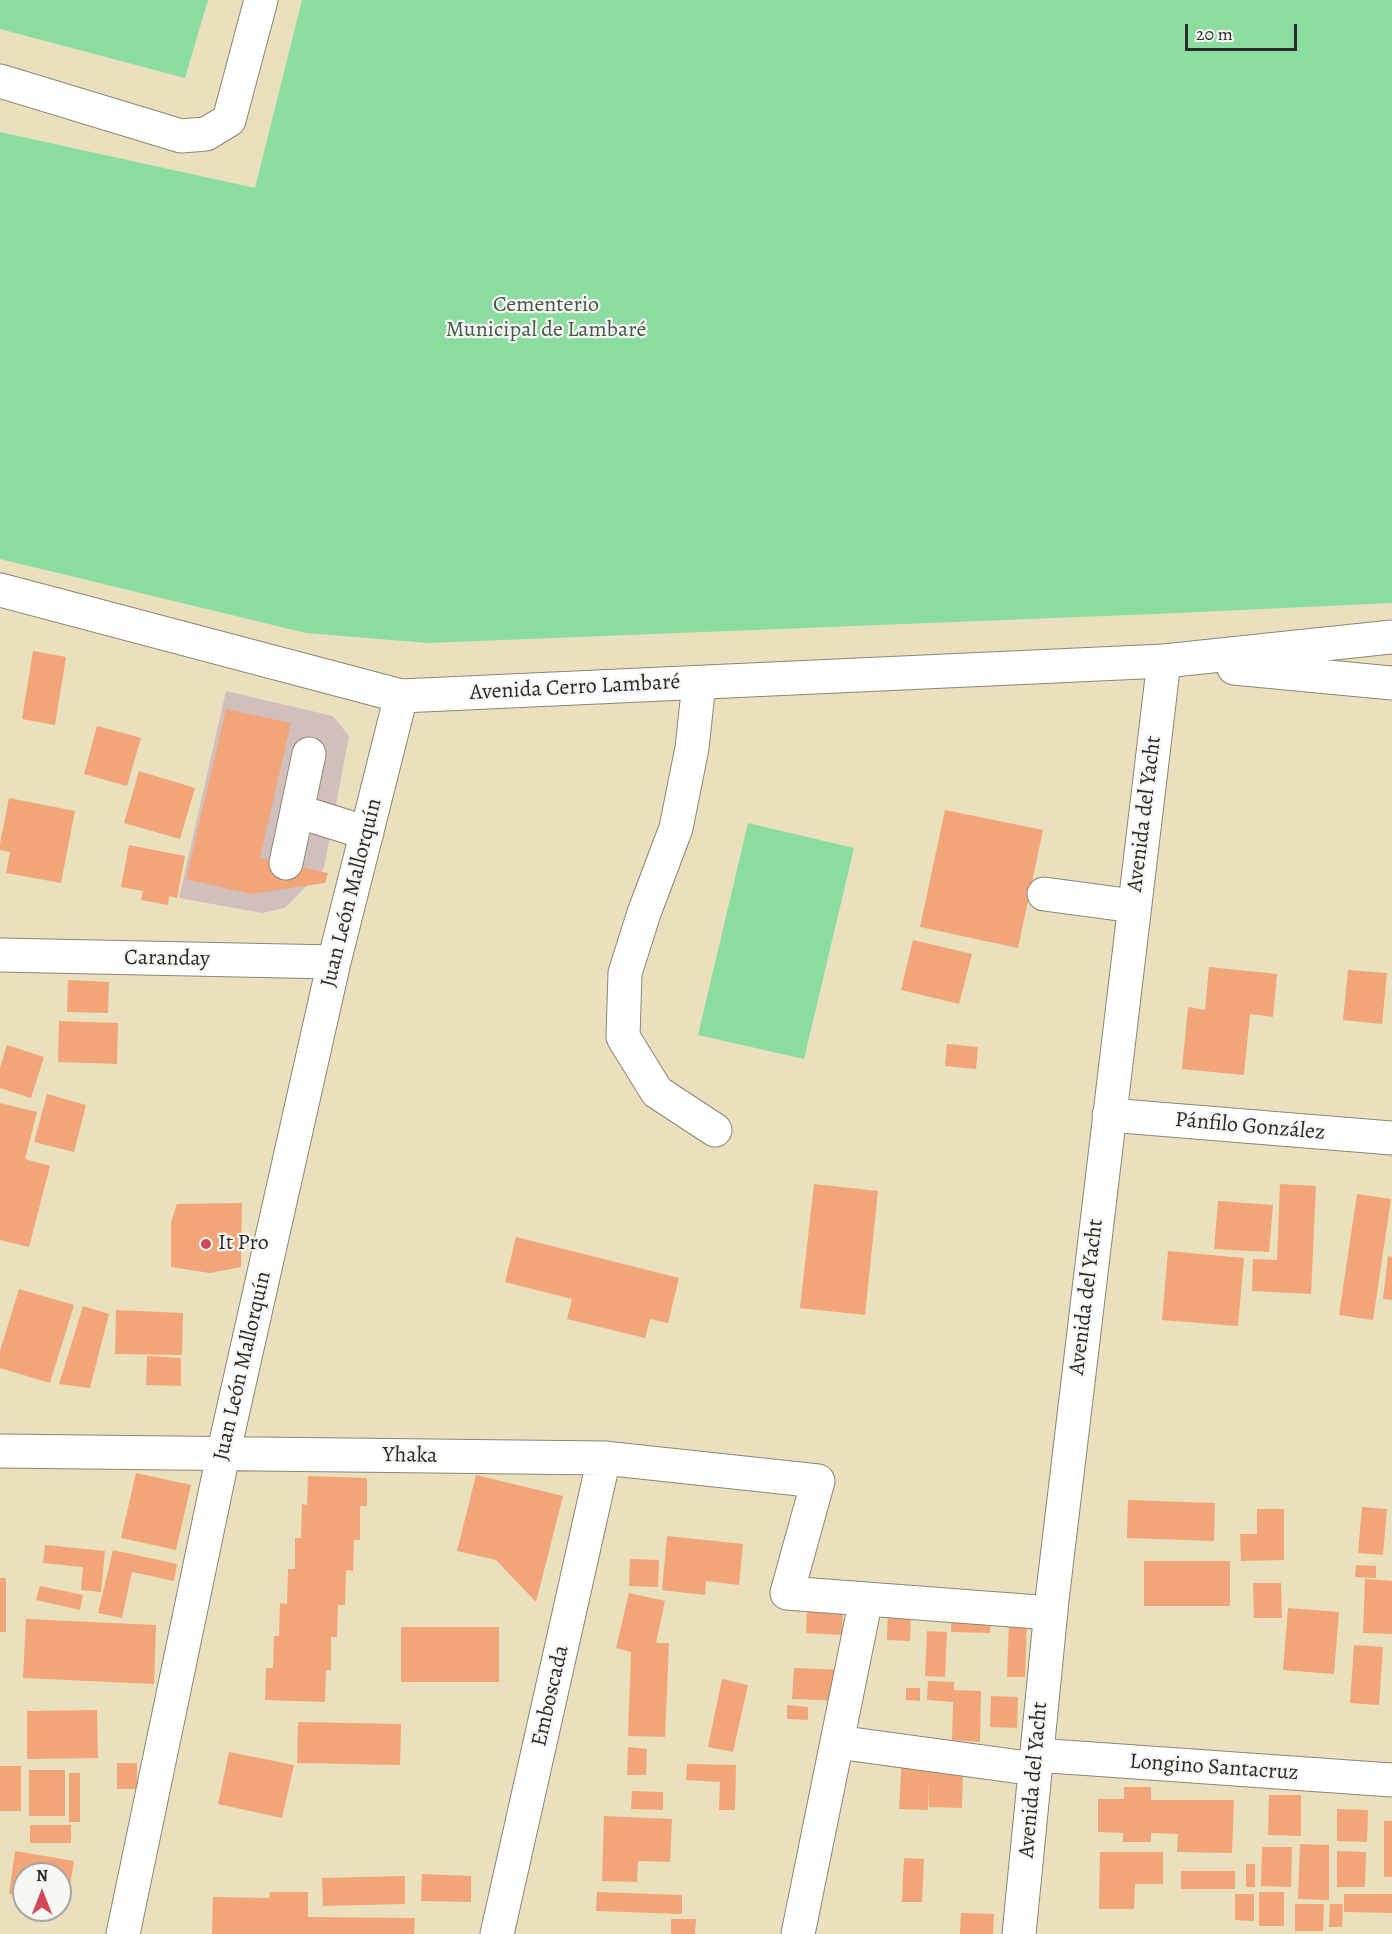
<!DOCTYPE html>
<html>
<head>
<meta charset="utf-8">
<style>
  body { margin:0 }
  #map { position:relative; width:1392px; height:1934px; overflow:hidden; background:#eae0bd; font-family:Alegreya,serif }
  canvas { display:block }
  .north { position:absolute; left:12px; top:1862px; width:60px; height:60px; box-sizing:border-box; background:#f6f6f2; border:2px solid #a5a5a2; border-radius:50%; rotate:0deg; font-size:16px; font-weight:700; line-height:24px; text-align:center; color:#2b2b2b }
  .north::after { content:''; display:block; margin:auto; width:21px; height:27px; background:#d1495b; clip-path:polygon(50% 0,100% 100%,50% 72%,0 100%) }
  .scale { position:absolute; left:1185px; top:24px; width:112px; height:27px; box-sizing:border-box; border:3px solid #2b2b2b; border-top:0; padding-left:8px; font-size:18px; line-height:21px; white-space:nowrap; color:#2b2b2b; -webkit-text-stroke:4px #f6f6f2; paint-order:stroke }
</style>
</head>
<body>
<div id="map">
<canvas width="1392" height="1934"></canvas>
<div class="north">N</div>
<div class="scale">20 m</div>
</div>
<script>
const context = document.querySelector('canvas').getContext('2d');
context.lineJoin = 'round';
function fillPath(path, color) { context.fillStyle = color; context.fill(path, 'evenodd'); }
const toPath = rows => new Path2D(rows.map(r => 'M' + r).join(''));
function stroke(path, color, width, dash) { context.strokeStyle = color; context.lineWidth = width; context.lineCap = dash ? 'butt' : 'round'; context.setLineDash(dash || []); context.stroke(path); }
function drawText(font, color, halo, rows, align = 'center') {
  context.font = font + ' Alegreya,serif'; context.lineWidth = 4.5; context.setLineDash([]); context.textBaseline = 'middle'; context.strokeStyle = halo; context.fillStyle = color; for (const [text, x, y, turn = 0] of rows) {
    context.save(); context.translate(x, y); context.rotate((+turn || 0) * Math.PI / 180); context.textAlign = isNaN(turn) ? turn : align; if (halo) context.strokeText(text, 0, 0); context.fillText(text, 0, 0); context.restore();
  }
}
const industrial = toPath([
  [226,691,333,716,349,736,324,868,285,908,262,913,179,898]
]);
const green = toPath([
  [0,0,208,0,185,78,0,29],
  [302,0,1392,0,1392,603,1155,614,428,643,306,633,0,559,0,132,255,188],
  [748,823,854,848,804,1059,698,1035]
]);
const building = toPath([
  [33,651,66,657,55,725,22,719],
  [226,709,291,723,260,858,328,873,325,883,251,894,186,879],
  [97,726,141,738,127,786,84,774],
  [139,771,195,788,180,839,124,823],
  [9,798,75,811,61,883,6,873,10,852,0,850,0,844],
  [945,810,1043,830,1018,948,920,927],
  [129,845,185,856,177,898,169,896,168,905,141,900,143,891,121,887],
  [913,940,972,954,959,1004,901,990],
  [1209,967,1277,974,1273,1017,1250,1014,1244,1075,1182,1069,1188,1007,1205,1010],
  [1348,970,1387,973,1382,1024,1343,1020],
  [68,980,109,982,108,1013,67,1012],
  [59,1021,118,1023,117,1064,58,1062],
  [947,1044,978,1047,976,1069,945,1066],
  [7,1045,44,1057,31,1098,0,1088,0,1068],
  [47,1094,86,1105,74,1152,34,1142],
  [0,1103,37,1112,25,1159,50,1166,29,1247,0,1240],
  [814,1184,878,1191,865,1315,800,1308],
  [1280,1184,1316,1186,1311,1294,1252,1291,1253,1259,1277,1260],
  [1357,1194,1391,1199,1373,1320,1339,1315],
  [1218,1201,1273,1205,1269,1252,1214,1249],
  [242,1203,241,1267,210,1273,171,1267,171,1222,177,1204],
  [516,1237,679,1278,668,1323,650,1319,645,1338,567,1319,572,1299,505,1282],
  [1168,1251,1244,1258,1238,1326,1162,1320],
  [1388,1256,1392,1257,1392,1300,1383,1299],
  [19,1289,74,1305,50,1383,0,1368,0,1351],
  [83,1306,109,1314,90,1388,59,1384],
  [116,1310,183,1313,182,1355,115,1354],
  [147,1356,181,1358,181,1386,146,1385],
  [136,1473,191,1485,176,1550,121,1538],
  [476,1475,563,1496,536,1602,496,1560,457,1551],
  [308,1476,367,1478,367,1506,360,1506,360,1540,354,1540,353,1571,346,1570,345,1605,338,1605,337,1637,331,1637,331,1670,326,1670,325,1702,265,1700,266,1668,273,1668,274,1636,279,1636,280,1603,287,1604,288,1569,295,1569,295,1538,301,1538,302,1504,307,1505],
  [1128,1500,1215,1503,1214,1541,1127,1538],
  [1362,1507,1387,1509,1383,1555,1358,1553],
  [1257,1509,1284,1509,1284,1560,1241,1561,1240,1534,1257,1534],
  [667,1536,743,1544,739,1585,706,1581,705,1595,662,1590],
  [45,1545,105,1551,101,1592,81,1590,83,1567,43,1563],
  [113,1550,177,1564,174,1581,132,1572,122,1618,98,1613],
  [630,1559,659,1560,658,1587,629,1586],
  [1144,1561,1230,1561,1230,1606,1144,1606],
  [1356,1565,1376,1566,1376,1578,1355,1577],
  [0,1578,6,1578,6,1632,0,1632],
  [1365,1579,1392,1581,1392,1634,1363,1633],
  [1253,1583,1281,1583,1282,1618,1254,1618],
  [40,1586,83,1595,80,1610,36,1600],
  [629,1593,665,1601,656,1643,669,1643,665,1737,628,1736,631,1652,616,1648],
  [807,1603,843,1605,842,1635,806,1633],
  [888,1608,911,1608,910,1641,887,1640],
  [1288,1608,1339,1612,1334,1674,1283,1670],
  [952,1609,991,1611,990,1633,951,1632],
  [26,1619,156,1625,154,1684,23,1678],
  [1009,1620,1027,1620,1025,1677,1007,1677],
  [401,1627,499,1627,499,1682,401,1682],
  [927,1631,947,1632,945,1677,925,1676],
  [1354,1645,1383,1647,1379,1705,1350,1703],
  [794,1668,844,1670,843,1701,792,1699],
  [722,1679,748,1685,733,1752,708,1747],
  [928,1681,954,1682,954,1690,981,1691,980,1742,952,1740,953,1702,927,1700],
  [906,1688,920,1688,920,1701,906,1700],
  [991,1696,1018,1697,1017,1728,990,1727],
  [787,1705,808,1707,808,1720,787,1719],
  [97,1710,98,1758,27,1759,27,1711],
  [298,1722,401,1724,400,1765,297,1763],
  [628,1747,647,1749,646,1775,627,1775],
  [229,1752,294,1765,282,1818,218,1804],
  [902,1758,963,1766,962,1808,929,1807,929,1777,928,1810,899,1809],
  [117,1763,137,1763,137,1789,117,1789],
  [687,1764,736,1765,735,1810,719,1810,720,1782,686,1780],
  [0,1766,21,1766,21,1811,0,1811],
  [29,1770,65,1770,65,1816,29,1816],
  [69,1773,80,1773,80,1822,69,1822],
  [1124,1787,1151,1787,1151,1800,1234,1800,1232,1853,1177,1852,1178,1834,1151,1833,1151,1842,1123,1842,1123,1833,1098,1832,1098,1799,1124,1799],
  [632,1791,663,1792,663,1810,631,1809],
  [1269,1795,1301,1795,1301,1836,1268,1835],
  [1337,1809,1368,1810,1367,1842,1337,1841],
  [604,1816,672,1819,670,1862,638,1861,637,1882,602,1881],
  [1384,1821,1392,1821,1392,1877,1384,1877],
  [30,1825,71,1825,71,1843,30,1843],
  [1300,1844,1329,1845,1329,1900,1298,1899],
  [1262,1847,1292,1847,1291,1887,1261,1886],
  [15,1851,74,1861,67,1903,60,1902,60,1874,24,1874,24,1896,9,1894],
  [1337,1851,1366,1852,1365,1887,1337,1887],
  [1100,1852,1163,1852,1163,1884,1135,1884,1134,1909,1099,1909],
  [904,1858,924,1859,922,1902,902,1902],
  [1246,1864,1255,1864,1255,1887,1246,1887],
  [1181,1871,1235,1871,1235,1889,1181,1889],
  [422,1874,471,1876,471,1902,421,1901],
  [405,1876,405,1904,323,1906,322,1878],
  [270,1892,308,1892,308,1917,415,1918,414,1934,212,1934,213,1897,269,1898],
  [597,1892,682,1895,682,1914,596,1911],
  [1259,1892,1284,1892,1284,1926,1259,1926],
  [1235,1894,1254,1894,1254,1921,1235,1920],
  [1344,1894,1392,1894,1392,1913,1344,1912],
  [1295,1904,1324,1904,1323,1931,1295,1931],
  [1330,1904,1343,1904,1342,1927,1329,1927],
  [961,1913,994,1914,993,1934,960,1934],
  [671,1919,696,1919,695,1934,671,1934]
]);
const minor = toPath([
  [0,81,181,136,206,134,229,120,261,0],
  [699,683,692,748,676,828,644,913,625,973,623,1037,657,1092,715,1130],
  [309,754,297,811,367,833],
  [286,863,297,811],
  [1044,894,1134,906],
  [0,955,334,962],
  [1109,1115,1392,1138],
  [0,1451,604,1458,818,1481,787,1593,1051,1613],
  [837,1742,1035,1769],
  [1036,1755,1392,1780],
  [123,1934,223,1455,334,962,401,696],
  [497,1934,604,1458],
  [798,1934,866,1599],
  [1019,1934,1052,1600,1164,661]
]);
const major = toPath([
  [0,590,401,696,1164,661,1392,637],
  [1234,668,1392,683]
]);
const markers = [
  [206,1244,6,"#d1495b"]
];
const parkNames = [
  ["Cementerio",546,306],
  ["Municipal de Lambaré",546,331]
];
const streetNames = [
  ["Avenida Cerro Lambaré",575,688,-3],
  ["Avenida del Yacht",1145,814,-83],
  ["Juan León Mallorquín",352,893,-76],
  ["Caranday",167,959,1],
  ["Pánfilo González",1250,1127,5],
  ["Avenida del Yacht",1087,1297,-83],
  ["Juan León Mallorquín",243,1366,-77],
  ["Yhaka",410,1456,1],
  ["Emboscada",551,1696,-77],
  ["Longino Santacruz",1214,1768,4],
  ["Avenida del Yacht",1034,1780,-85]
];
const poiNames = [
  ["It Pro",218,1244]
];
fillPath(industrial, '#d1bfbd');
fillPath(green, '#8add9f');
fillPath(building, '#f1a578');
stroke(minor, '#8a8674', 35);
stroke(major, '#8a8674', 35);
stroke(minor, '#fff', 33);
stroke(major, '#fff', 33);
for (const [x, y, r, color] of markers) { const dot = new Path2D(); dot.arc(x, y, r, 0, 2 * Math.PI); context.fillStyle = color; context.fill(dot); stroke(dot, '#f6f6f2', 2); }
drawText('22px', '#435848', '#f6f6f2', parkNames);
drawText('22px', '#2b2b2b', '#f6f6f2', streetNames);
drawText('22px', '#2b2b2b', '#f6f6f2', poiNames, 'left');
</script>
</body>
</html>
